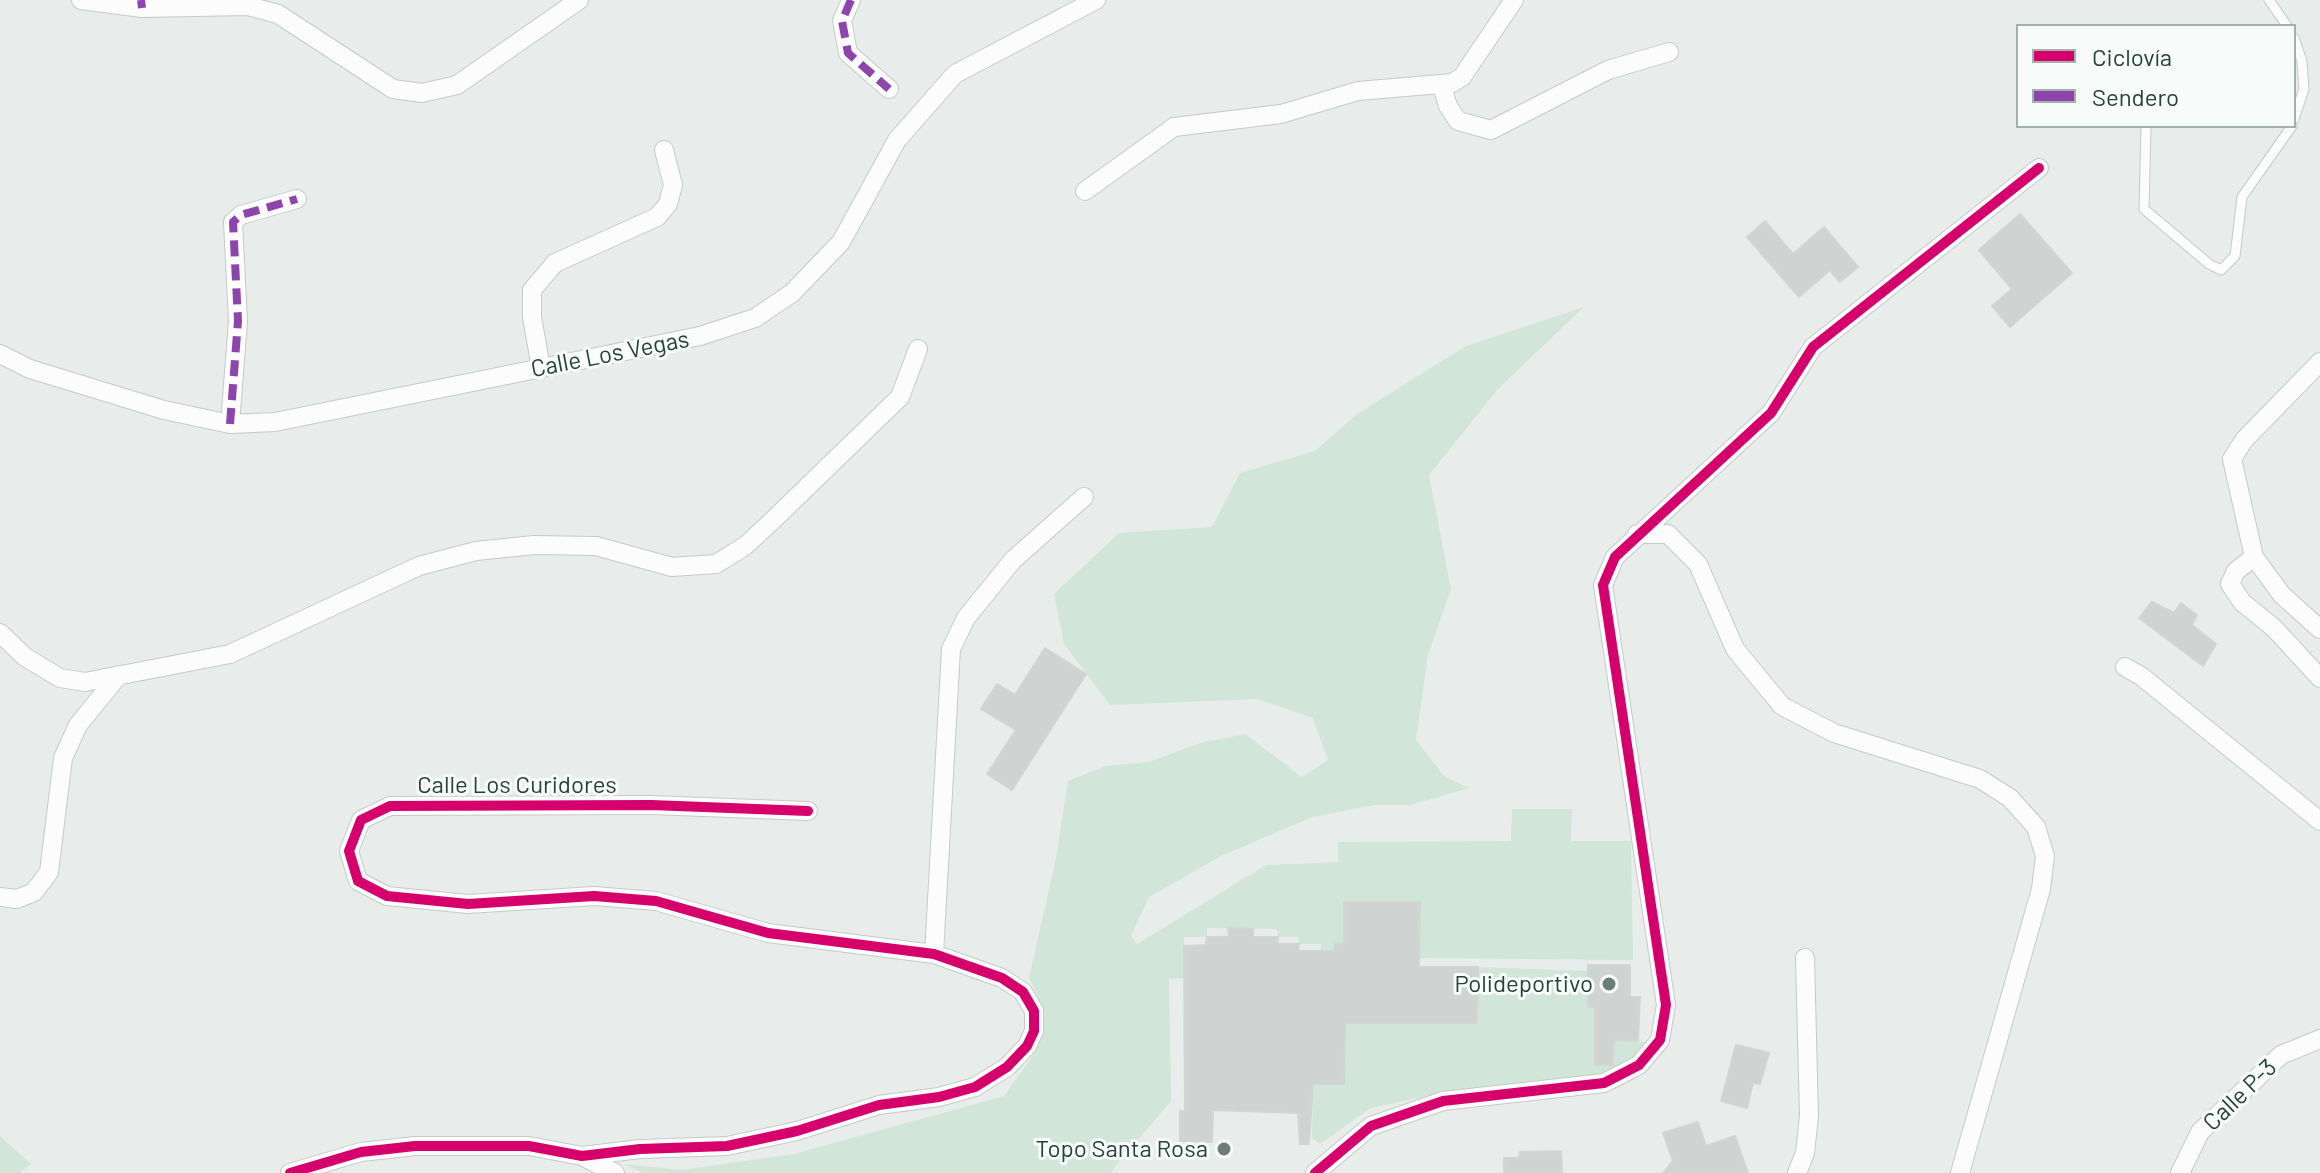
<!DOCTYPE html>
<html>
<head>
<meta charset="utf-8">
<style>
  body { margin:0 }
  #map { position:relative; width:2320px; height:1173px; overflow:hidden; background:#e8edeb; font-family:Barlow,sans-serif }
  canvas { display:block }
  .legend { position:absolute; left:2016px; top:24px; width:280px; height:104px; box-sizing:border-box; background:#f7fbf9; border:2px solid #a3b1ad; margin:0; padding:10px 14px; list-style:none; font-size:24px; color:#24423a }
  .legend li { display:flex; align-items:center; gap:16px; height:40px }
  .legend b { width:40px; border:2px solid #a3b1ad }
</style>
</head>
<body>
<div id="map">
<canvas width="2320" height="1173"></canvas>
<ul class="legend">
<li><b style="height:10px;background:#d6006c"></b>Ciclovía</li>
<li><b style="height:10px;background:#8e44ad"></b>Sendero</li>
</ul>
</div>
<script>
const context = document.querySelector('canvas').getContext('2d');
context.lineJoin = 'round';
function fillPath(path, color) { context.fillStyle = color; context.fill(path, 'evenodd'); }
const toPath = rows => new Path2D(rows.map(r => 'M' + r).join(''));
function stroke(path, color, width, dash) { context.strokeStyle = color; context.lineWidth = width; context.lineCap = dash ? 'butt' : 'round'; context.setLineDash(dash || []); context.stroke(path); }
function drawText(font, color, halo, rows, align = 'center') {
  context.font = font + ' Barlow,sans-serif'; context.lineWidth = 6; context.setLineDash([]); context.textBaseline = 'middle'; context.strokeStyle = halo; context.fillStyle = color; for (const [text, x, y, turn = 0] of rows) {
    context.save(); context.translate(x, y); context.rotate((+turn || 0) * Math.PI / 180); context.textAlign = isNaN(turn) ? turn : align; if (halo) context.strokeText(text, 0, 0); context.fillText(text, 0, 0); context.restore();
  }
}
const green = toPath([
  [1584,307,1498,389,1429,475,1451,589,1428,655,1416,740,1444,776,1469,788,1411,805,1374,805,1312,817,1221,856,1149,897,1131,936,1137,944,1266,865,1338,862,1338,842,1511,841,1512,809,1572,809,1571,841,1631,841,1633,960,1419,958,1419,902,1344,902,1344,944,1333,961,1320,960,1321,944,1299,944,1298,937,1278,937,1277,929,1207,928,1207,937,1184,937,1184,978,1169,979,1171,1101,1110,1173,644,1173,624,1164,681,1170,794,1154,1004,1096,1036,1051,1044,1010,1029,978,1056,858,1068,781,1106,766,1149,762,1200,743,1245,734,1302,777,1328,760,1313,718,1257,699,1110,705,1064,644,1054,594,1119,533,1212,527,1240,473,1315,451,1357,414,1466,346],
  [1478,967,1588,971,1595,1007,1596,1064,1614,1064,1614,1040,1647,1042,1622,1076,1433,1095,1371,1108,1320,1144,1312,1138,1313,1084,1344,1084,1345,1014,1366,1023,1477,1023],
  [0,1136,31,1164,19,1173,0,1173]
]);
const building = toPath([
  [2020,214,2072,273,2010,327,1992,306,2012,289,1979,250,2020,214],
  [1765,221,1793,254,1824,227,1858,267,1840,282,1830,270,1799,297,1747,237,1765,221],
  [2152,602,2174,613,2181,603,2197,615,2192,625,2216,644,2203,666,2139,618,2152,602],
  [1045,648,1086,674,1012,790,987,774,1016,730,981,709,997,684,1015,695,1045,648],
  [1344,902,1420,902,1419,967,1478,967,1477,1023,1345,1023,1344,1084,1313,1084,1309,1144,1300,1144,1298,1113,1213,1110,1212,1142,1180,1141,1180,1111,1185,1111,1184,946,1206,945,1207,937,1229,937,1228,928,1253,929,1253,937,1278,937,1278,944,1299,944,1298,951,1334,951,1335,944,1344,944,1344,902],
  [1588,965,1630,965,1630,997,1640,997,1638,1041,1614,1040,1613,1065,1595,1065,1595,1007,1588,1007,1588,965],
  [1736,1045,1769,1053,1760,1084,1753,1083,1747,1108,1721,1101,1736,1045],
  [1698,1122,1706,1146,1735,1136,1748,1173,1663,1173,1673,1161,1663,1133,1698,1122],
  [1561,1151,1562,1173,1504,1173,1504,1158,1519,1158,1520,1152,1561,1151]
]);
const lane = toPath([
  [2269,0,2287,26],
  [2294,38,2302,61,2304,89,2294,119],
  [2146,126,2144,209,2209,264,2221,270,2235,256,2242,197,2292,126]
]);
const street = toPath([
  [81,0,142,8,248,6,278,14,393,89,422,93,457,85,579,0],
  [851,0,842,21,848,53,889,89],
  [1442,86,1448,106,1458,121,1491,130,1608,70,1669,52],
  [1085,191,1174,127,1281,114,1358,91,1452,83,1462,77,1514,0],
  [0,354,30,369,164,410,230,424,275,422,700,336,755,318,792,293,841,242,897,140,955,74,1096,0],
  [2320,362,2244,440,2232,459,2254,557,2282,595,2320,629],
  [541,368,532,317,532,290,555,263,657,217,668,204,673,185,664,150],
  [230,424,238,321,233,222,241,215,297,199],
  [1637,534,1668,534,1698,564,1735,649,1782,706,1834,733,1980,779,2010,798,2036,827,2045,856,2041,889,1960,1173],
  [2254,557,2236,571,2230,584,2242,602,2274,628,2320,678],
  [0,633,25,657,60,678,85,682,230,654,419,566,476,551,534,545,596,546,672,567,716,564,745,546,771,522,900,397,918,349],
  [2125,667,2141,676,2320,821],
  [0,897,17,899,34,892,49,872,63,758,78,725,119,675],
  [934,954,951,649,966,618,1013,560,1084,497],
  [582,1156,615,1173],
  [290,1173,361,1152,415,1146,529,1146,582,1156,640,1149,727,1146,797,1131,879,1105,939,1097,975,1087,1007,1067,1027,1046,1034,1031,1034,1011,1023,992,1002,978,934,954,768,933,656,901,594,896,468,904,387,896,358,881,349,851,361,820,390,806,651,805,808,811],
  [1315,1173,1371,1126,1443,1101,1604,1083,1639,1065,1660,1040,1666,1005,1603,585,1615,557,1771,413,1813,347,2039,168],
  [1797,1173,1805,1153,1809,1116,1805,958],
  [2180,1173,2200,1132,2281,1055,2320,1039]
]);
const quiet = toPath([
  [141,0,142,8],
  [851,0,842,21,848,53,889,89],
  [230,424,238,321,233,222,241,215,297,199]
]);
const cycleway = toPath([
  [290,1173,361,1152,415,1146,529,1146,582,1156,640,1149,727,1146,797,1131,879,1105,939,1097,975,1087,1007,1067,1027,1046,1034,1031,1034,1011,1023,992,1002,978,934,954,768,933,656,901,594,896,468,904,387,896,358,881,349,851,361,820,390,806,651,805,808,811],
  [1315,1173,1371,1126,1443,1101,1604,1083,1639,1065,1660,1040,1666,1005,1603,585,1615,557,1771,413,1813,347,2039,168]
]);
const markers = [
  [1609,984,8,"#697e78"],
  [1224,1149,8,"#697e78"]
];
const streetNames = [
  ["Calle Los Vegas",610,354,-11],
  ["Calle Los Curidores",517,785],
  ["Calle P-3",2240,1095,-44]
];
const poiNames = [
  ["Polideportivo",1593,984],
  ["Topo Santa Rosa",1208,1149]
];
fillPath(green, '#d1e6d8');
fillPath(building, '#cfd4d2');
stroke(building, '#d1d6d4', 2);
stroke(lane, '#c5cac8', 11);
stroke(street, '#c5cac8', 20);
stroke(lane, '#fcfcfc', 9);
stroke(street, '#fcfcfc', 18);
stroke(quiet, '#8e44ad', 8, [16, 8]);
stroke(cycleway, '#d6006c', 10);
for (const [x, y, r, color] of markers) { const dot = new Path2D(); dot.arc(x, y, r, 0, 2 * Math.PI); context.fillStyle = color; context.fill(dot); stroke(dot, '#f7fbf9', 3); }
drawText('24px', '#24423a', '#f7fbf9', streetNames);
drawText('24px', '#24423a', '#f7fbf9', poiNames, 'right');
</script>
</body>
</html>
